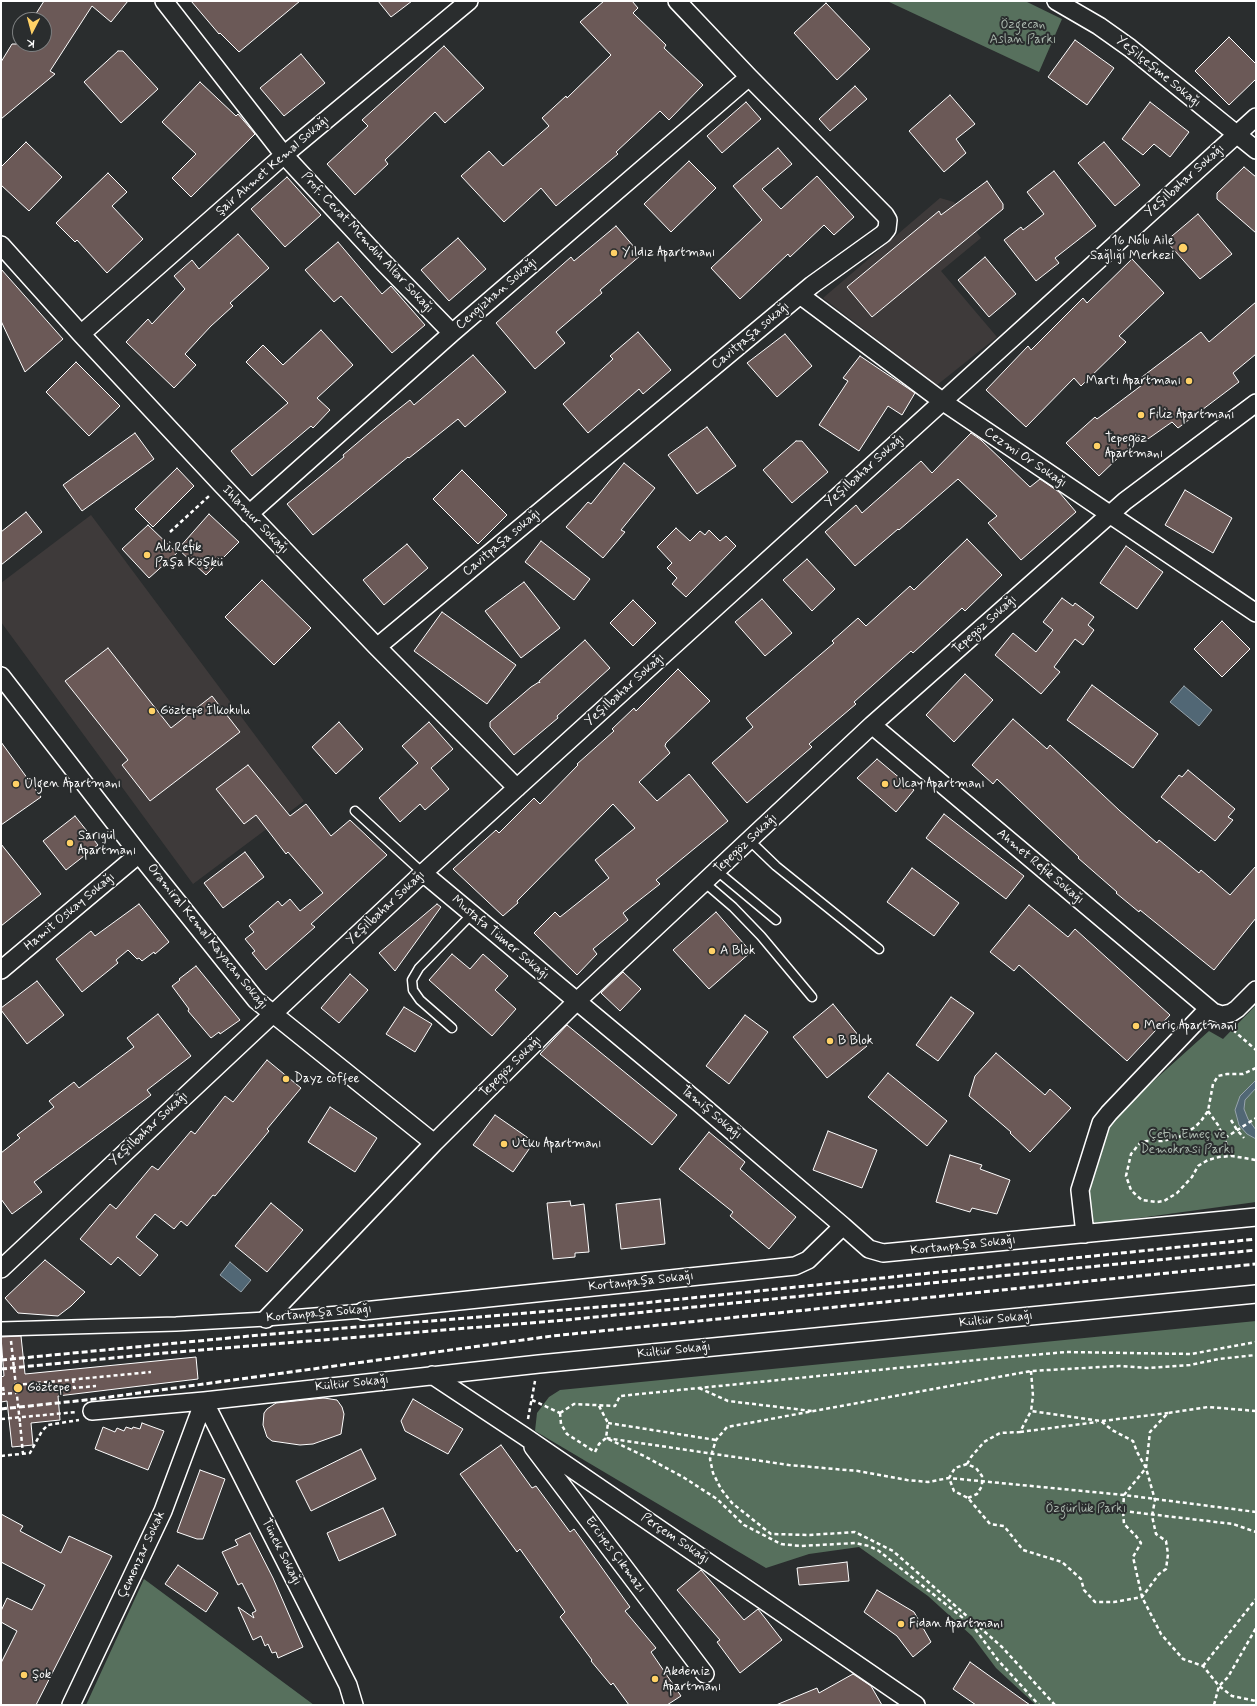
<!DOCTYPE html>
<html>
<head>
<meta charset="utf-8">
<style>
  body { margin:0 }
  #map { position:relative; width:1257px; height:1706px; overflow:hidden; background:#2a2d2e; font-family:Mynerve,sans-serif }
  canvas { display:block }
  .frame { position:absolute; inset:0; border:2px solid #fff; pointer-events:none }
  .north { position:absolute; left:12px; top:12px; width:40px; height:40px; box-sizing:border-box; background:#2a2d2e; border:1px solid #7f8182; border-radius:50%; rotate:186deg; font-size:11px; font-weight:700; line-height:16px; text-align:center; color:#fff }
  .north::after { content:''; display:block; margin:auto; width:14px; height:18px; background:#ffd166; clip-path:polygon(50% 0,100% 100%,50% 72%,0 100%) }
</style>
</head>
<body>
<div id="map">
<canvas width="1257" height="1706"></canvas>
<div class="frame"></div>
<div class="north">K</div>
</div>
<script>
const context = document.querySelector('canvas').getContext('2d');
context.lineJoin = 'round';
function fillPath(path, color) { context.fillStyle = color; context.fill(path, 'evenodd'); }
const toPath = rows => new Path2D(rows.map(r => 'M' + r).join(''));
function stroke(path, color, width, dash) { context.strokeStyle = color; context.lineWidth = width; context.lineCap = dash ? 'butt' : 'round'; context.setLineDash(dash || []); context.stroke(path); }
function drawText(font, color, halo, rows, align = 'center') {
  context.font = font + ' Mynerve,sans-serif'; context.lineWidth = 4; context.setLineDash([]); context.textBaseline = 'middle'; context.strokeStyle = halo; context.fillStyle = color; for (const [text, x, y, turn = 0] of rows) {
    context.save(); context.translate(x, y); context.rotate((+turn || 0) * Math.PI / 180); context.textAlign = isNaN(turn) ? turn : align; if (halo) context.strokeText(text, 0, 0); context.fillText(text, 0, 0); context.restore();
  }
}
const built = toPath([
  [940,198,954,202,981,238,941,271,997,337,937,385,823,298],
  [91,515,304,801,193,884,1,622,1,583]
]);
const green = toPath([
  [887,1,1025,1,1062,19,1039,72],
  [1256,1005,1256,1202,1095,1224,1082,1202,1108,1122,1209,1031,1223,1039],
  [1256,1321,1256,1705,1036,1705,996,1668,972,1636,928,1596,859,1547,809,1554,766,1568,535,1431,537,1413,549,1397,560,1390],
  [144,1579,314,1705,86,1705]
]);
const water = toPath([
  [1184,686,1212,710,1199,726,1170,702,1184,686],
  [1256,1080,1256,1088,1245,1100,1244,1109,1248,1119,1256,1130,1256,1139,1247,1134,1239,1125,1235,1110,1240,1096,1256,1080],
  [230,1262,251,1280,241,1292,220,1275,230,1262]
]);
const building = toPath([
  [44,1,128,1,111,22,92,6,50,71,55,74,1,119,1,62,12,44,17,44,20,39,20,44,44,44,44,20,32,20,44,1],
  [191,1,300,1,239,52,220,33,219,34,191,1],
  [378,1,412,1,391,17,378,1],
  [604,1,632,1,638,8,633,13,666,45,664,48,703,85,669,120,660,111,616,152,618,154,556,206,541,188,504,222,461,176,489,151,503,166,549,126,542,118,566,96,567,98,611,55,580,22,604,1],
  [826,3,870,49,837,80,794,33,826,3],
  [1229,37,1256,64,1256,79,1229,105,1195,71,1229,37],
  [1075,40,1114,68,1087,105,1048,77,1075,40],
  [444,46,484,88,445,123,435,112,385,160,388,164,355,195,327,164,368,126,362,120,444,46],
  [118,51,123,51,158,89,121,123,84,82,118,51],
  [301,54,325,83,284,116,260,88,301,54],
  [200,82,236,116,238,114,255,134,191,197,172,178,196,154,162,122,200,82],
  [855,86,867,99,830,131,819,119,855,86],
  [950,95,975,124,956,139,966,153,944,172,909,131,950,95],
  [746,102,761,119,722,153,707,136,746,102],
  [1150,102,1189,132,1170,157,1154,144,1143,155,1122,139,1150,102],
  [26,142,62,177,29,211,1,185,1,167,26,142],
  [1104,142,1140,185,1115,206,1078,163,1104,142],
  [778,148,792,164,762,189,781,209,817,176,854,217,834,235,824,225,790,257,788,254,740,299,711,268,762,220,733,186,778,148],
  [689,161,716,188,671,232,644,204,689,161],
  [1244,167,1256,177,1256,233,1217,199,1217,193,1244,167],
  [1054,171,1096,226,1055,258,1059,263,1036,281,1004,240,1021,227,1023,230,1044,214,1027,192,1054,171],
  [108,173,127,192,112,206,143,239,107,273,77,240,75,242,56,223,108,173],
  [287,177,321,215,285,247,251,209,287,177],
  [987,181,1003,204,1003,209,872,317,847,287,939,211,941,215,987,181],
  [1198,214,1232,254,1200,279,1166,241,1198,214],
  [616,226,641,255,600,290,602,293,556,332,565,343,535,369,496,323,571,257,574,261,616,226],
  [238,234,269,268,230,303,233,306,211,326,185,354,196,365,174,388,126,342,148,319,152,324,185,289,174,276,192,260,199,269,238,234],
  [458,238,486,269,449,301,421,270,458,238],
  [338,242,382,294,391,286,425,325,392,353,341,296,334,302,305,270,338,242],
  [985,257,1016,294,989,317,958,280,985,257],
  [1132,259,1164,293,1119,336,1126,342,1081,386,1074,378,1026,427,986,390,1028,346,1031,350,1083,298,1087,303,1132,259],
  [1,269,63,339,25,372,1,321,1,269],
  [1256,302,1256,354,1233,373,1239,382,1178,428,1172,422,1145,441,1141,436,1099,476,1066,443,1095,417,1097,419,1142,385,1138,380,1201,332,1209,342,1256,302],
  [321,330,353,365,317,398,330,410,313,428,311,426,252,476,231,451,288,403,246,362,263,345,283,365,321,330],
  [638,332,671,370,643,394,639,389,588,433,563,404,613,359,610,356,638,332],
  [785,334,812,366,777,397,747,363,785,334],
  [473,355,506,392,465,427,458,419,409,458,408,457,313,535,287,504,344,457,343,455,381,423,410,400,414,405,473,355],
  [860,356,915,393,902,415,888,406,859,451,819,425,848,381,843,378,860,356],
  [76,362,120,406,89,436,46,392,76,362],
  [707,427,736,466,697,494,668,455,707,427],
  [135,433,154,459,82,511,63,485,135,433],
  [971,433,981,440,1030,487,1040,479,1059,492,1076,512,1021,560,988,523,997,516,958,479,899,530,898,529,855,566,825,532,856,505,862,513,921,461,932,473,971,433],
  [796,441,802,441,828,472,792,503,763,470,796,441],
  [624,463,655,488,621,530,625,532,603,558,566,527,588,502,591,504,624,463],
  [177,468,194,486,153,527,135,509,177,468],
  [462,470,507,515,478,544,433,499,462,470],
  [1185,490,1232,518,1213,553,1165,525,1185,490],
  [26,512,42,532,1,565,1,532,26,512],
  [209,514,239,542,206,575,178,549,209,514],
  [148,525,177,553,149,578,122,549,148,525],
  [676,528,690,541,700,531,705,535,709,530,720,541,726,536,736,546,686,597,672,584,677,578,667,568,672,563,657,547,676,528],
  [967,539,1002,575,965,611,962,608,913,653,911,651,854,702,856,704,809,744,812,747,747,803,712,763,753,727,746,718,834,643,832,641,858,618,866,626,910,586,914,590,967,539],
  [541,541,590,579,574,600,525,562,541,541],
  [407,544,428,568,384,605,363,580,407,544],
  [1126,546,1163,572,1137,609,1100,583,1126,546],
  [807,559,835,589,812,611,783,580,807,559],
  [262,580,311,628,274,665,225,617,262,580],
  [524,582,560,628,521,658,485,611,524,582],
  [1062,598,1073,606,1075,603,1094,617,1088,625,1094,630,1083,645,1075,639,1054,667,1060,672,1041,694,995,655,1013,633,1036,652,1053,630,1043,622,1062,598],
  [762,599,792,633,765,656,735,622,762,599],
  [633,600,656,623,633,646,610,623,633,600],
  [442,612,516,665,487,704,414,651,442,612],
  [1222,621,1250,649,1222,677,1194,649,1222,621],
  [585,640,610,668,557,716,558,718,514,755,490,727,490,722,531,687,539,682,540,683,539,681,585,640],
  [108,648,171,728,212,696,240,732,150,801,122,765,128,760,65,681,108,648],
  [678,669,710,701,666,743,665,746,670,753,639,782,657,801,689,774,728,821,656,880,660,884,623,913,628,920,593,949,597,954,577,975,534,933,555,912,560,917,609,878,595,860,635,828,613,804,517,901,518,903,503,916,453,869,496,830,499,833,534,798,540,804,578,765,577,764,614,731,612,729,634,708,636,711,678,669],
  [965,674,993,700,954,742,926,715,965,674],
  [1092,685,1158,734,1133,768,1067,720,1092,685],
  [1013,719,1047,749,1050,745,1120,811,1157,843,1159,840,1199,873,1201,870,1230,895,1256,866,1256,918,1214,970,1140,910,1139,912,1116,893,1117,892,1078,858,1079,857,997,779,993,784,972,765,1013,719],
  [339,722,363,749,336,774,312,747,339,722],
  [429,722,453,749,431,768,449,789,425,810,420,804,400,822,379,798,418,763,402,746,429,722],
  [1,742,41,797,1,825,1,742],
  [877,759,914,790,896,812,857,778,877,759],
  [248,765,290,816,306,804,331,836,350,820,387,855,311,924,315,927,266,970,252,953,255,951,245,939,254,932,249,926,278,901,282,906,290,899,300,911,323,893,288,852,286,854,256,815,244,824,216,789,248,765],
  [1188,770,1235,809,1228,817,1233,820,1215,841,1161,797,1179,775,1182,777,1188,770],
  [944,814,1024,876,1006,899,926,838,944,814],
  [75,816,98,845,66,870,43,841,75,816],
  [1,844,41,894,1,926,1,844],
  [245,852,264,877,223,908,204,883,245,852],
  [912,868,959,903,934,936,887,902,912,868],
  [139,904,169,942,155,954,154,952,142,961,139,958,137,959,128,950,116,960,118,963,82,992,56,959,91,931,95,936,139,904],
  [437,904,441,907,395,971,379,953,437,904],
  [1029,905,1068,937,1075,929,1170,1015,1127,1061,1019,965,1014,971,990,952,1029,905],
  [716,912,751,952,709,989,673,950,716,912],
  [452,954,470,969,483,954,508,976,495,990,516,1009,492,1036,429,980,452,954],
  [196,966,240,1020,220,1034,219,1032,211,1038,188,1011,189,1009,172,986,180,980,179,979,196,966],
  [623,972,641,989,620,1011,601,993,623,972],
  [350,974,368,990,339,1023,321,1008,350,974],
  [37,981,64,1015,27,1044,1,1010,1,1008,37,981],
  [951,997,974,1013,938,1061,916,1045,951,997],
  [833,1004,867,1046,827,1078,793,1037,833,1004],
  [404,1007,432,1024,415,1052,386,1034,404,1007],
  [158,1014,191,1056,147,1090,151,1095,34,1182,42,1192,12,1214,1,1199,1,1153,20,1138,17,1135,54,1107,49,1101,74,1082,79,1088,134,1047,127,1038,158,1014],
  [745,1015,768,1032,729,1084,706,1066,745,1015],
  [567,1025,677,1115,652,1145,540,1054,567,1025],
  [996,1053,1045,1095,1050,1089,1071,1108,1030,1152,1010,1133,1011,1132,969,1096,975,1076,996,1053],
  [267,1060,301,1088,267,1129,269,1131,246,1159,215,1196,213,1195,187,1226,181,1221,174,1229,155,1214,136,1237,158,1255,140,1276,118,1257,111,1265,80,1239,110,1204,116,1209,152,1166,158,1170,191,1131,195,1134,225,1096,233,1102,267,1060],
  [888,1073,947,1121,927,1146,868,1097,888,1073],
  [330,1107,377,1138,355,1172,308,1142,330,1107],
  [495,1115,534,1142,513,1172,473,1145,495,1115],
  [828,1131,877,1150,862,1188,813,1170,828,1131],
  [709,1132,745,1162,740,1169,796,1217,769,1249,730,1216,733,1212,679,1169,709,1132],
  [950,1155,982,1165,980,1169,1010,1180,997,1214,972,1208,970,1212,936,1202,950,1155],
  [660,1199,665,1244,621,1249,616,1204,660,1199],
  [570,1201,571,1206,584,1204,589,1252,575,1253,575,1257,553,1259,547,1203,570,1201],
  [271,1203,303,1230,267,1272,235,1246,271,1203],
  [45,1260,85,1292,71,1306,58,1316,18,1313,5,1298,45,1260],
  [21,1336,25,1374,196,1357,198,1379,58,1396,60,1420,31,1423,33,1445,12,1447,7,1401,1,1402,1,1377,4,1376,1,1337,21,1336],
  [324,1398,337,1400,342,1407,344,1414,341,1434,313,1444,300,1445,272,1441,267,1437,263,1425,264,1413,267,1409,276,1403,324,1398],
  [413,1399,463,1429,448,1454,405,1431,401,1421,413,1399],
  [142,1423,164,1431,148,1470,95,1449,103,1427,115,1432,117,1428,124,1431,126,1427,132,1429,133,1427,140,1429,142,1423],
  [501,1445,532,1488,536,1486,570,1532,574,1529,630,1607,625,1611,656,1648,651,1652,681,1696,667,1705,629,1705,613,1683,611,1685,591,1661,592,1660,560,1617,565,1612,520,1549,517,1552,460,1474,501,1445],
  [361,1449,376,1479,311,1511,296,1481,361,1449],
  [200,1470,225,1479,203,1539,197,1539,177,1532,200,1470],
  [383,1508,396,1535,339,1561,327,1533,383,1508],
  [1,1514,23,1526,20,1531,61,1553,69,1536,112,1556,36,1705,1,1705,1,1663,17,1631,1,1622,1,1611,7,1598,32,1610,45,1585,1,1562,1,1514],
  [250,1533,273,1578,303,1647,278,1658,276,1652,272,1653,268,1644,265,1646,261,1636,253,1640,238,1607,254,1618,252,1613,256,1611,242,1583,238,1585,222,1552,238,1545,235,1540,250,1533],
  [847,1562,849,1581,799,1585,797,1568,847,1562],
  [178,1565,218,1593,206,1612,165,1584,178,1565],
  [701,1570,744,1620,758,1609,782,1640,740,1673,717,1642,720,1640,677,1590,701,1570],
  [877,1590,914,1612,931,1642,913,1657,897,1636,864,1612,877,1590],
  [970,1662,1030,1705,976,1705,953,1689,970,1662],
  [853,1674,871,1686,882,1705,776,1705,817,1688,819,1693,853,1674]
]);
const path = toPath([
  [170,532,209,496],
  [1233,1030,1256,1050],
  [1256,1068,1243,1074,1227,1074,1218,1076,1213,1084,1208,1111,1201,1121,1195,1127,1179,1137,1162,1141,1147,1141,1140,1143,1131,1154,1126,1176,1131,1190,1136,1195,1142,1200,1157,1202,1164,1201,1177,1193,1192,1177,1198,1166,1208,1160,1219,1157,1232,1156,1256,1160],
  [1208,1111,1218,1125,1232,1156],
  [1231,1120,1237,1130,1244,1138],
  [1225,1138,1256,1118],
  [73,1379,74,1388,96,1386],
  [16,1385,151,1372],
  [3,1387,4,1394],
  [699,1388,728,1401,812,1411],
  [1,1394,16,1393],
  [532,1400,560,1413],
  [599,1406,608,1423,606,1438,789,1465,858,1471,907,1480,928,1482,949,1478,1124,1495,1256,1512],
  [1256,1411,1208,1407,1168,1413,1150,1432,1146,1468,1124,1495,1123,1511,1124,1524,1136,1536,1141,1543,1133,1557,1142,1597,1161,1634,1183,1659,1203,1666,1219,1686,1232,1696,1256,1701],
  [560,1413,574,1404,615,1406,620,1396,987,1359,1066,1352,1191,1354,1256,1342],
  [560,1413,561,1424,567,1434,595,1452,599,1444,606,1438,644,1456,683,1477,717,1499,744,1525,781,1544,801,1546,855,1543,869,1546,879,1551,973,1626,997,1659,1039,1705],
  [1,1419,77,1412],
  [528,1419,535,1381],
  [1102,1421,1168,1413],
  [20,1423,23,1454],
  [608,1423,716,1440],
  [1020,1432,1097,1422],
  [1,1456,30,1453,42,1431,48,1425,79,1420],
  [967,1464,971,1457,984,1442,1000,1433,1020,1432,1031,1411],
  [968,1498,977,1494,982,1486,982,1476,976,1468,967,1464,955,1468,949,1478,954,1491,968,1498,990,1524,1004,1526,1023,1550,1062,1562,1081,1579,1084,1590,1095,1602,1114,1602,1142,1597,1159,1574,1166,1569,1168,1554,1166,1541,1156,1534,1152,1516,1155,1500,1146,1468,1137,1452,1133,1441,1112,1430,1101,1421,1031,1411,1033,1396,1031,1371],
  [1123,1511,1233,1524,1256,1532],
  [1203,1666,1256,1599],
  [1055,1705,1002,1647,893,1551,855,1532,810,1535,771,1534,732,1503,721,1489,713,1473,710,1459,716,1440,727,1427,1031,1371,1119,1366,1147,1368,1190,1365,1219,1359,1256,1355],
  [1214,1705,1219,1686,1228,1677,1256,1628]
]);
const service = toPath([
  [355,811,423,873],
  [750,841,776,866,879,949],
  [717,871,776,920],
  [705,883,733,907,761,936,812,997],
  [452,1028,420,1000,413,990,412,980,419,968,472,914]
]);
const pedestrian = toPath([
  [1,1329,176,1324,266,1319,363,1311]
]);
const minor = toPath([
  [164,1,284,155,382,261,452,333],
  [1056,1,1099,26,1130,48,1256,150],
  [1,245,81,334,221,484,377,647,517,788],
  [800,295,942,401,1256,613],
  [81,334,284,155,469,1],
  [249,514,452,333,749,77],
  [377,647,812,285,883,234,887,229,888,220,885,215,749,77,677,1],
  [1,676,139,854,256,1000,434,1143],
  [872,725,1213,1012,1222,1015,1231,1013,1237,1009,1256,990],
  [423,873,698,1102,843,1226],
  [1,970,139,854],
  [1085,1234,1080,1190,1101,1123,1109,1113,1208,1009],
  [1,1269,423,873,1256,117],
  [363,1311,795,1266,808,1260,843,1226,869,1249,883,1253,1256,1217],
  [266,1319,434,1143,576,1002,872,725,1125,501,1256,403],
  [432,1375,524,1436,916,1705],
  [204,1401,348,1685,354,1705],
  [92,1411,204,1401,539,1364,1256,1294],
  [533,1447,705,1674],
  [71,1705,163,1511,204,1401]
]);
const rail = toPath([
  [1,1360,260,1335,624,1305,1256,1239],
  [1,1369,164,1353,566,1320,1256,1250],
  [1,1409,95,1399,552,1336,1256,1264]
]);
const pathBridge = toPath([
  [11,1341,20,1423]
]);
const markers = [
  [1183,248,5,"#ffd166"],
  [614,253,4,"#ffd166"],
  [1189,381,4,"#ffd166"],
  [1141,415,4,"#ffd166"],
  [1097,446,4,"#ffd166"],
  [147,555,4,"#ffd166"],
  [152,711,4,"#ffd166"],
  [16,784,4,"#ffd166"],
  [885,784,4,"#ffd166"],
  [70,843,4,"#ffd166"],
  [712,951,4,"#ffd166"],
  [1136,1026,4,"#ffd166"],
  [830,1041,4,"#ffd166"],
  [286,1079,4,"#ffd166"],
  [504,1144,4,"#ffd166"],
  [18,1388,5,"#ffd166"],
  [901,1624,4,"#ffd166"],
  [24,1675,4,"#ffd166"],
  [655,1679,4,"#ffd166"]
];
const parkNames = [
  ["Özgecan",1023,25],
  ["Aslan Parkı",1023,40],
  ["Çetin Emeç ve",1187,1135],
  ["Demokrasi Parkı",1187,1150],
  ["Özgürlük Parkı",1086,1509]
];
const streetNames = [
  ["Yeşilçeşme Sokağı",1158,72,39],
  ["Şair Ahmet Kemal Sokağı",273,166,-41],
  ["Yeşilbahar Sokağı",1185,181,-42],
  ["Prof. Cevat Memduh Altar Sokağı",367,243,47],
  ["Cengizhan Sokağı",497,294,-41],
  ["Cavitpaşa sokağı",751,336,-40],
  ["Cezmi Or Sokağı",1025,458,34],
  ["Yeşilbahar Sokağı",865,471,-42],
  ["Ihlamur Sokağı",255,520,46],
  ["Cavitpaşa sokağı",502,543,-40],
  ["Tepegöz Sokağı",985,625,-42],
  ["Yeşilbahar Sokağı",625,690,-42],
  ["Tepegöz Sokağı",746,844,-43],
  ["Ahmet Refik Sokağı",1040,867,40],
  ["Yeşilbahar Sokağı",386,908,-43],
  ["Hamit Oskay Sokağı",70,912,-40],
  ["Oramiral Kemal Kayacan Sokağı",207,937,51],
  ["Mustafa Tümer Sokağı",500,938,40],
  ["Tepegöz Sokağı",511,1067,-45],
  ["Tamiş Sokağı",711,1113,40],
  ["Yeşilbahar Sokağı",149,1129,-43],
  ["Kortanpaşa Sokağı",963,1246,-6],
  ["Kortanpaşa Sokağı",641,1282,-6],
  ["Kortanpaşa Sokağı",319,1314,-5],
  ["Kültür Sokağı",996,1320,-6],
  ["Kültür Sokağı",674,1351,-6],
  ["Kültür Sokağı",352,1384,-6],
  ["Perçem Sokağı",675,1539,34],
  ["Tünek Sokağı",281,1552,63],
  ["Çemenzar Sokak",142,1555,-65],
  ["Erciyes Çıkmazı",615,1555,53]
];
const poiNames = [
  ["16 Nolu Aile",1174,241,"right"],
  ["Sağlığı Merkezi",1174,256,"right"],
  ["Yıldız Apartmanı",622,253],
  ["Martı Apartmanı",1181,381,"right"],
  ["Filiz Apartmanı",1149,415],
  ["Tepegöz",1105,439],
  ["Apartmanı",1105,454],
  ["Ali Refik",155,548],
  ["Paşa Köşkü",155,563],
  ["Göztepe İlkokulu",160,711],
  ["Ülgen Apartmanı",24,784],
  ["Ulcay Apartmanı",893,784],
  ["Sarıgül",78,836],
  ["Apartmanı",78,851],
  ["A Blok",720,951],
  ["Meriç Apartmanı",1144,1026],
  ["B Blok",838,1041],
  ["Dayz coffee",294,1079],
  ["Utku Apartmanı",512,1144],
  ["Göztepe",27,1388],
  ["Fidan Apartmanı",909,1624],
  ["Akdeniz",663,1672],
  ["Apartmanı",663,1687],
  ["Şok",32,1675]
];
fillPath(built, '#3e3a3a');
fillPath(green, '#57705d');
fillPath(water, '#516775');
stroke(water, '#97a4ac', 1);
fillPath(building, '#6b5957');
stroke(building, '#fff', 1);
stroke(service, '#fff', 11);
stroke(pedestrian, '#fff', 16);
stroke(minor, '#fff', 20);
stroke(path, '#fff', 2.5, [4, 3]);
stroke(service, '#2a2d2e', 8);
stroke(pedestrian, '#2a2d2e', 13);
stroke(minor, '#2a2d2e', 17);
stroke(rail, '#fff', 3, [6, 3]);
stroke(pathBridge, '#fff', 2.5, [4, 3]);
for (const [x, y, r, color] of markers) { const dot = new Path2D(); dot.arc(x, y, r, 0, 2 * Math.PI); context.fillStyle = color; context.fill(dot); stroke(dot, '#2a2d2e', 1.5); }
drawText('13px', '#abb8ae', '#2a2d2e', parkNames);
drawText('13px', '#fff', '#2a2d2e', streetNames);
drawText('13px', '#fff', '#2a2d2e', poiNames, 'left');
</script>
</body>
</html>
